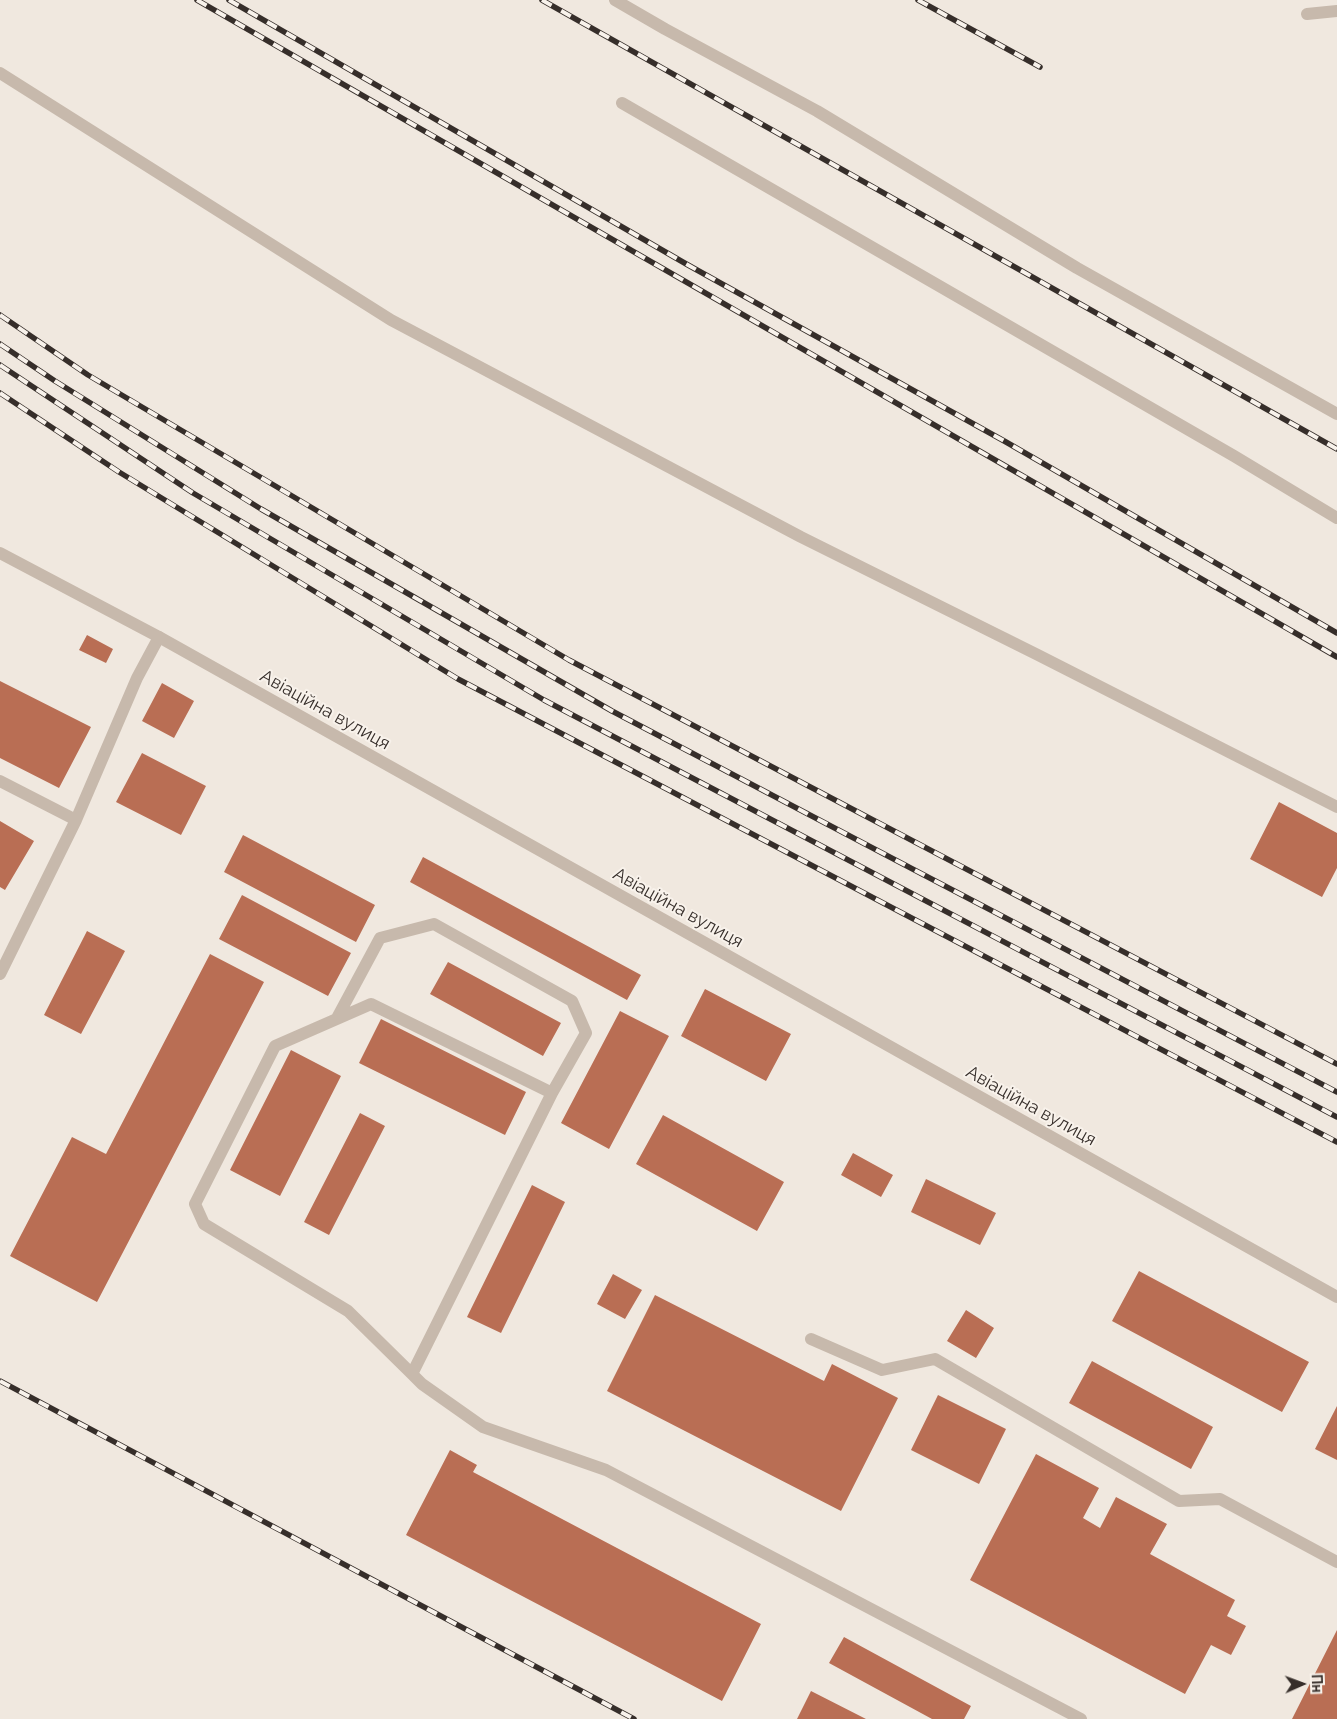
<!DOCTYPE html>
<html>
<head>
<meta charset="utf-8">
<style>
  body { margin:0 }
  #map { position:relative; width:1337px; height:1719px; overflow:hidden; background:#f0e8df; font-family:Raleway,sans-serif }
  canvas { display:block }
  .north { position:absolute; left:1277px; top:1659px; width:50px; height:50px; -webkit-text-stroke:4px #f8f2eb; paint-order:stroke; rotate:88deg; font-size:14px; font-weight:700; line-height:20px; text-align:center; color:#362e2a }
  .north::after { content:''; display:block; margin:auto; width:18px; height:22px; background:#362e2a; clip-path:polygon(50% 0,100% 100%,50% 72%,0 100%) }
</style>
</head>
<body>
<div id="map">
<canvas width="1337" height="1719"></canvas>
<div class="north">Пн</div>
</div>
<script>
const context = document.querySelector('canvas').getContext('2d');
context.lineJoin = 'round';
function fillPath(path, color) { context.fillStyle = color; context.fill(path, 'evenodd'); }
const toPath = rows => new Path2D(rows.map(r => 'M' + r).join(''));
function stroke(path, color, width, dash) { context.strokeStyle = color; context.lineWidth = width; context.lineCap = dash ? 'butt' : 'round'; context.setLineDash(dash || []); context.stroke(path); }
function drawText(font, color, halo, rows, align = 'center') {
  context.font = font + ' Raleway,sans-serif'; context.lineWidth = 4; context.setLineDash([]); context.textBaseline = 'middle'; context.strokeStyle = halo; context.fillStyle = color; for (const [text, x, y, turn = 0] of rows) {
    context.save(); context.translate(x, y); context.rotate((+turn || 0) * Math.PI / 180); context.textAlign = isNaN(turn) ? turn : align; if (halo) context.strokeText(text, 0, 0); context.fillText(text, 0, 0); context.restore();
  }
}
const building = toPath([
  [87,635,113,649,106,663,79,650],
  [0,681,91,727,59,788,0,758],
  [162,683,194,701,174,738,142,721],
  [142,753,206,786,181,835,116,802],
  [1279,802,1337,833,1337,868,1322,897,1250,859],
  [0,821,34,841,5,890,0,887],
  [243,835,375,905,356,942,224,872],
  [423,857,641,975,627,1000,410,882],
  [242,895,351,953,328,996,219,939],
  [87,931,125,951,81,1034,44,1015],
  [210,954,264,982,97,1302,10,1256,72,1137,106,1154],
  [448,962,561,1023,543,1056,430,994],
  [705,989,791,1034,766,1081,681,1036],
  [620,1011,669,1036,609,1149,561,1123],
  [381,1019,526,1092,505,1135,359,1063],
  [291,1050,341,1076,280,1196,230,1170],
  [360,1113,385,1126,329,1235,304,1222],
  [663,1115,784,1182,757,1231,636,1164],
  [853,1153,893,1175,881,1197,841,1175],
  [926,1179,996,1213,980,1245,911,1212],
  [532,1185,565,1202,501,1333,467,1317],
  [1139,1271,1309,1362,1282,1412,1112,1321],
  [613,1274,642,1290,625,1319,597,1304],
  [655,1295,824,1381,832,1364,898,1398,841,1511,607,1391],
  [966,1310,994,1328,976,1358,947,1341],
  [1092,1361,1213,1427,1191,1469,1069,1403],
  [938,1395,1006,1429,979,1484,911,1450],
  [1337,1406,1337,1460,1315,1449],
  [450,1450,477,1465,473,1472,761,1624,722,1701,406,1535],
  [1036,1454,1099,1488,1083,1518,1100,1528,1116,1497,1167,1524,1150,1554,1235,1600,1227,1616,1246,1626,1231,1655,1211,1645,1185,1694,970,1580],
  [1337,1630,1337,1719,1292,1719],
  [844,1637,971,1706,964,1719,932,1719,829,1663],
  [811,1691,866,1719,797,1719]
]);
const service = toPath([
  [615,0,665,29,817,111,1077,268,1337,414],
  [1307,14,1337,11],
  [0,73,391,320,801,537,1038,655,1337,807],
  [622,103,1234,456,1337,518],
  [0,781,76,820],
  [0,974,76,820,137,678,159,637],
  [337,1018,380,938,434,924,572,1001,586,1033,552,1093],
  [811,1339,882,1370,935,1359,1179,1501,1220,1499,1337,1562],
  [412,1374,552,1093,371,1004,275,1046,195,1204,204,1224,348,1311,412,1374,422,1384,483,1427,606,1470,1081,1719]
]);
const tertiary = toPath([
  [0,553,159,637,1337,1297]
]);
const rail = toPath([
  [197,0,1337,657],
  [229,0,688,265,1006,442,1337,633],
  [542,0,1337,449],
  [918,0,1040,67],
  [0,315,88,375,569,660,1337,1064],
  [0,344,55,381,261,509,612,711,1337,1092],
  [0,365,193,493,544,700,1337,1117],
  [0,393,119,472,458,679,1337,1142],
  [0,1381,634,1719]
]);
const streetNames = [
  ["Авіаційна вулиця",325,710,29],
  ["Авіаційна вулиця",678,908,29],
  ["Авіаційна вулиця",1031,1106,29]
];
fillPath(building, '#b96e54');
stroke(service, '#c7b9ac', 12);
stroke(tertiary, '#c7b9ac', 12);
stroke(rail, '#362e2a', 5.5);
stroke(rail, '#f8f2eb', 4, [11]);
drawText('18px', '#362e2a', '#f8f2eb', streetNames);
</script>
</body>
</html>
